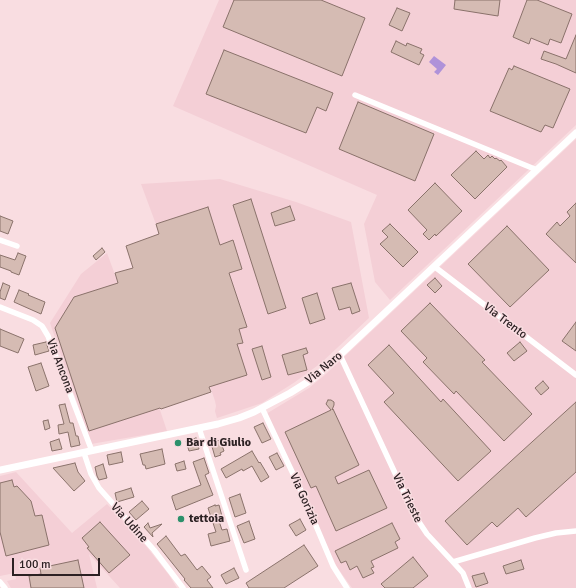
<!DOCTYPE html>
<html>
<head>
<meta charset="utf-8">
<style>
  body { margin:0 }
  #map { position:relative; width:576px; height:588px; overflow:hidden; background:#f9dde1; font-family:Signika,sans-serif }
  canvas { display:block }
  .scale { position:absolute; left:12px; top:558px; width:88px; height:18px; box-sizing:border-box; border:2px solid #2c2123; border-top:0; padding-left:5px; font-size:12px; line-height:14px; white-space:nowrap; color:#2c2123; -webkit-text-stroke:3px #f9dde1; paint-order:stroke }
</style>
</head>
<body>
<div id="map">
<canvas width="576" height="588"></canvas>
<div class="scale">100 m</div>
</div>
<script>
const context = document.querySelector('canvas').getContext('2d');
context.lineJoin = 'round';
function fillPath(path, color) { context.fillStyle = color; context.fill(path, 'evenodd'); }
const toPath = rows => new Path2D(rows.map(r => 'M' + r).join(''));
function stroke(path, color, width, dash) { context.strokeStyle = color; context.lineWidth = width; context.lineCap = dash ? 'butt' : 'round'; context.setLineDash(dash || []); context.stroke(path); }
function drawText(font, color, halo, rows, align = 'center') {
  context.font = font + ' Signika,sans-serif'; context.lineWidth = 3; context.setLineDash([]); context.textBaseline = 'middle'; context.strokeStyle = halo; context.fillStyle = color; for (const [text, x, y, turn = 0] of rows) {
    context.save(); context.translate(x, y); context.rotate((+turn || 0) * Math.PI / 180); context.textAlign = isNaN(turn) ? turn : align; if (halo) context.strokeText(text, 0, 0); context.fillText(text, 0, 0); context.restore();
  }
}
const built = toPath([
  [219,0,576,0,576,125,390,300,375,282,364,224,377,195,173,106],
  [576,139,576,588,352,588,337,567,266,414,309,388,326,374],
  [220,179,296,202,351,222,369,318,321,363,295,382,262,403,217,418,215,411,216,406,215,401,154,219,141,184],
  [107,253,114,272,167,431,91,444,50,323,81,274],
  [16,472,72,533,107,504,146,546,169,575,177,588,120,588,89,554,97,588,11,588,7,581,16,579,15,573,0,576,0,476]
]);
const water = toPath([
  [434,56,446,65,438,75,434,72,437,69,429,62]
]);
const building = toPath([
  [234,0,321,0,365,18,342,76,223,27,234,0],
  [455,0,500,0,498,16,454,9,455,0],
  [527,0,537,0,572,14,561,43,550,39,548,45,531,38,529,44,513,37,527,0],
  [397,8,410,13,402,31,389,25,397,8],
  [576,35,576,73,556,64,541,59,544,51,566,59,576,35],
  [396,41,406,46,407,43,422,49,420,53,424,55,419,65,391,52,396,41],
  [224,50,333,93,326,111,317,107,306,133,206,94,224,50],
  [514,66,570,89,553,128,545,125,541,132,490,111,509,68,512,70,514,66],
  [358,102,434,134,415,181,339,149,358,102],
  [476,151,484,159,488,155,490,158,492,156,495,159,496,158,500,161,501,160,507,167,475,199,451,175,476,151],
  [435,183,462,211,436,236,435,234,429,240,423,234,427,230,408,210,435,183],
  [251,199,286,308,268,314,233,205,251,199],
  [576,203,576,263,546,234,557,222,560,226,570,216,567,212,576,203],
  [290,206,295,220,275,226,271,213,290,206],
  [208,207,220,245,233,240,242,269,229,273,247,327,239,329,243,343,237,344,247,375,209,387,211,392,161,409,160,408,89,431,55,328,74,297,118,283,115,273,133,268,126,246,159,234,156,224,208,207],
  [0,216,13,221,8,234,0,231,0,216],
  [390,224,418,252,403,267,380,244,388,237,382,231,390,224],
  [507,226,549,270,510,307,468,264,507,226],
  [102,248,105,252,96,260,93,256,102,248],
  [18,253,26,256,19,275,11,272,11,271,0,267,0,255,15,260,18,253],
  [435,278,442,286,435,293,427,285,435,278],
  [3,283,10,286,5,300,0,298,0,292,3,283],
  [351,283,360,311,352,314,350,307,339,310,332,288,351,283],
  [19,290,29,294,28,295,45,302,41,314,14,302,19,290],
  [317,293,325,319,310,324,302,298,317,293],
  [430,303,485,360,482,362,532,414,504,441,456,391,454,394,423,362,427,358,401,331,430,303],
  [576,322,576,351,562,341,576,322],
  [0,329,24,339,18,353,0,346,0,329],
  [46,342,49,351,35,355,33,345,46,342],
  [520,342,527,351,514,361,507,353,520,342],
  [389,345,441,402,443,399,491,451,458,481,384,402,394,393,368,365,389,345],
  [262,346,271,377,262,380,252,349,262,346],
  [306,348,308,353,303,355,307,370,288,375,282,355,306,348],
  [41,363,49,386,36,391,28,367,41,363],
  [543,381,549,388,541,395,535,388,543,381],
  [328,400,331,400,334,402,334,405,332,410,333,409,359,465,335,477,338,484,369,470,387,508,336,531,316,486,311,488,285,432,331,410,326,404,328,400],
  [576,402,576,472,526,517,518,508,497,527,492,522,467,545,445,521,576,402],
  [65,404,70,423,73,423,76,436,78,436,80,445,71,447,68,432,59,434,58,425,64,424,59,405,65,404],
  [48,420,50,428,45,430,43,421,48,420],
  [263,423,271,439,262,443,254,427,263,423],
  [196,438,199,449,189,451,186,441,196,438],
  [59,439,62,449,52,451,50,442,59,439],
  [220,440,224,451,220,453,221,455,215,457,211,443,220,440],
  [162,449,165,464,146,469,145,465,143,465,140,454,162,449],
  [252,451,259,463,260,462,269,477,261,482,252,466,243,471,242,469,226,478,221,469,252,451],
  [121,452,123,462,109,465,107,455,121,452],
  [277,453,284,466,276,470,269,457,277,453],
  [204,458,209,473,205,475,213,495,176,510,172,498,172,496,201,485,193,462,204,458],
  [184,461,186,469,177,471,175,464,184,461],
  [75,463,78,472,85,481,74,491,53,468,75,463],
  [103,464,107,478,99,480,97,476,95,467,103,464],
  [12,480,14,487,17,486,31,501,35,516,42,515,49,545,6,556,0,532,0,483,12,480],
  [131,488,134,497,117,502,115,493,131,488],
  [240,494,246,513,235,517,229,498,240,494],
  [142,501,149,509,136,520,129,512,142,501],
  [215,505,215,506,219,505,223,520,219,521,222,530,227,529,230,541,211,546,208,534,216,532,208,508,215,505],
  [300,519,306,530,296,536,289,525,300,519],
  [249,521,255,539,244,543,237,526,249,521],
  [100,522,130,555,109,573,87,548,89,547,82,538,100,522],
  [148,523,150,528,162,524,152,533,153,537,144,527,148,523],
  [392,523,400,539,395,542,398,548,371,561,374,567,371,568,374,573,363,578,357,566,350,570,346,561,341,563,335,551,392,523],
  [166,536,181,556,185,554,197,570,202,566,211,577,207,580,213,588,191,588,184,580,185,579,157,544,166,536],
  [304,545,318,566,284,588,249,588,246,583,304,545],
  [413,557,428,576,413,588,385,588,381,584,413,557],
  [78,560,84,588,31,588,29,576,41,574,40,568,78,560],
  [521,560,524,569,506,574,503,566,521,560],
  [234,568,239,578,226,584,221,575,234,568],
  [484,573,488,583,476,587,472,576,484,573]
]);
const minor = toPath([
  [355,95,537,170],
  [0,240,17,246],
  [435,267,576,375],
  [0,307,33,320,42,326,48,336,92,451],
  [340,355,415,516,427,534,453,562,535,538,556,533,576,531],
  [262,408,303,495,333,566,338,574,347,588],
  [199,428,246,570],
  [84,453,91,474,99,488,154,550,183,588],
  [453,562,463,573,469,588],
  [0,582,5,588]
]);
const tertiary = toPath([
  [0,470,218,424,239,418,254,412,290,393,314,378,340,355,576,133]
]);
const markers = [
  [178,443,4,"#2c906b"],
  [181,519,4,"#2c906b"]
];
const streetNames = [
  ["Via Trento",505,321,37],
  ["Via Ancona",60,366,69],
  ["Via Naro",324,368,-39],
  ["Via Trieste",407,498,64],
  ["Via Gorizia",304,499,66],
  ["Via Udine",129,523,48]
];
const poiNames = [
  ["Bar di Giulio",186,443],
  ["tettoia",189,519]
];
fillPath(built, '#f4cfd6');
fillPath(water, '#af92d9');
fillPath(building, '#d5bbb3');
stroke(building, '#8a726b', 1);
stroke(minor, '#fff', 5.5);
stroke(tertiary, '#fff', 7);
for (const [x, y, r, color] of markers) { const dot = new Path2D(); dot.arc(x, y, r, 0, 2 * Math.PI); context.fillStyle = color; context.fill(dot); stroke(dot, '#f9dde1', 1.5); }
drawText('12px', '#2c2123', '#f9dde1', streetNames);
drawText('bold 12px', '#2c2123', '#f9dde1', poiNames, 'left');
</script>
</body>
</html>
